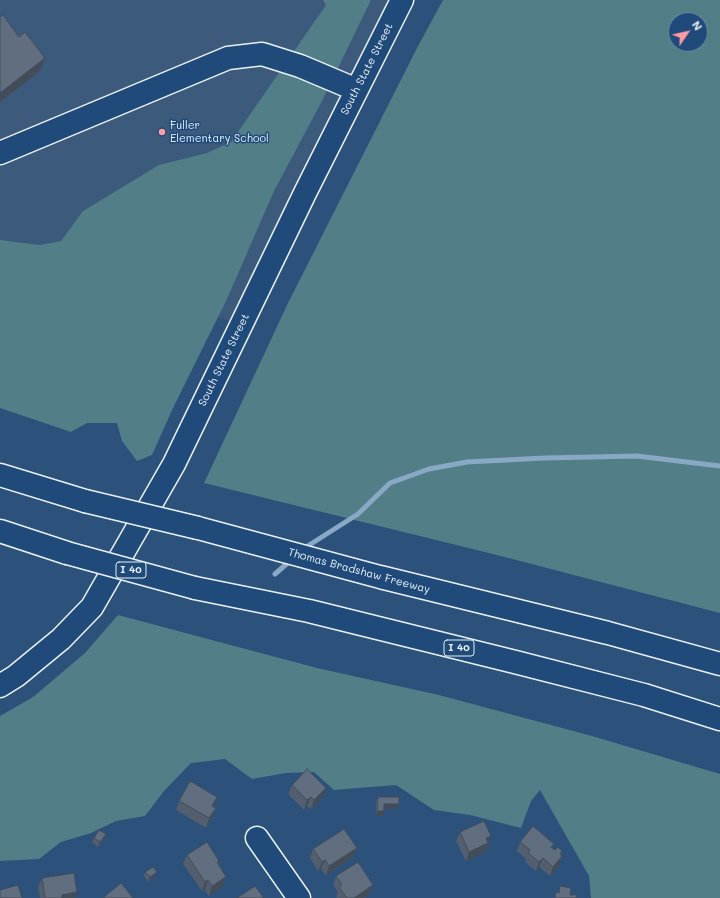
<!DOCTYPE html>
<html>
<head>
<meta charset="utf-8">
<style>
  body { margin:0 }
  #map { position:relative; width:720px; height:898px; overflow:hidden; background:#2c517b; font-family:Mali,sans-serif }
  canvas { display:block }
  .north { position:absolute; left:668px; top:12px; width:40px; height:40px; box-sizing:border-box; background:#1f4a7a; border:1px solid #6f8dac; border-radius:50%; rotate:56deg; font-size:11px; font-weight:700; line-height:16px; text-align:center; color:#e8f1f8 }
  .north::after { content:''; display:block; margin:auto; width:14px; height:18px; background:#ff9aa2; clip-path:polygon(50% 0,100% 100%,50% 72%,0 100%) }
</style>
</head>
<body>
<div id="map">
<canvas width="720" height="898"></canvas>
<div class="north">N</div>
</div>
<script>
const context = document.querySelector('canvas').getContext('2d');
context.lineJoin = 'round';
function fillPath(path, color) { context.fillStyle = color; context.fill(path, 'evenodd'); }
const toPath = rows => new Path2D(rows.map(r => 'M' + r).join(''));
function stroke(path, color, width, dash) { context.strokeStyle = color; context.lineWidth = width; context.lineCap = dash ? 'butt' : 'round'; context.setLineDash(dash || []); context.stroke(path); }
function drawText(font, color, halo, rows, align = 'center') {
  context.font = font + ' Mali,sans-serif'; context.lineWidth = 3; context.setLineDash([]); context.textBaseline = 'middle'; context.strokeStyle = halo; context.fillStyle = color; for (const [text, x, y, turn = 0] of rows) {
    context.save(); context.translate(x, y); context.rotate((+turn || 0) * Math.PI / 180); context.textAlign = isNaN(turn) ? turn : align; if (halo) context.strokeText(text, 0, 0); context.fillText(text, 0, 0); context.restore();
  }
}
const built = toPath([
  [0,0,390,0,231,321,72,284,0,265]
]);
const green = toPath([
  [323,0,371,0,322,101,274,191,227,299,173,408,152,455,137,461,122,441,117,423,87,423,71,432,0,408,0,240,40,245,61,241,83,211,159,165,207,153,231,142,326,5],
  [443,0,720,0,720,613,493,554,204,483,288,303,417,48],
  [676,20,700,20,700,44,676,44],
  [118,615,317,668,439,695,592,736,720,774,720,898,591,898,589,876,540,790,531,801,521,828,470,815,434,810,396,785,334,790,314,772,286,773,252,779,225,759,191,763,164,791,145,816,116,821,91,833,61,842,39,859,0,861,0,716,33,697,85,653]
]);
const stream = toPath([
  [303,549,358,514,390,483,429,469,467,462,545,458,637,456,720,466],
  [275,574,291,560]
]);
const minor = toPath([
  [0,153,228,58,262,54,300,66,357,90],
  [0,686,16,676,61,639,92,607,174,464,305,193,402,0],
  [257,838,299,898]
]);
const highway = toPath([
  [0,475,85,501],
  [198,528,380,577,608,633,720,664],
  [0,531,67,553],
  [195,588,309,611,515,662,644,695,720,719]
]);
const highwayBridge = toPath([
  [85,501,198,528],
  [67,553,195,588]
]);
const wall = toPath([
  [292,785,323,798,311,809,307,806,304,810,288,794],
  [378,797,399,804,397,809,384,808,382,816,376,815,376,801],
  [179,801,214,806,216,808,212,817,206,828,176,810],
  [460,832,488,845,485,852,466,861,456,841],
  [106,834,104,839,98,847,92,842,94,838],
  [520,842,552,848,555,850,562,851,561,855,562,856,559,866,550,876,539,867,536,871,525,862,526,859,517,851],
  [313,849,353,857,326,876,321,869,318,871,310,858],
  [187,855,219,861,218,864,226,877,223,886,209,896,205,890,202,891,183,864],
  [145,872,155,877,148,882,144,876],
  [336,876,373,885,370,894,364,898,337,898,336,896,338,892,333,885],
  [42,878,77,892,75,898,40,898,38,887]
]);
const shadedWall = toPath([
  [45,58,40,71,0,102,0,93],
  [326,788,323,798,311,809,314,800],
  [217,797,214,806,209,815,212,806],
  [311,797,307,806,304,810,307,800],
  [384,804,399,804,397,809,382,808],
  [216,808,212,817,206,828,209,818],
  [377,811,384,811,382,816,376,815],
  [106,834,104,839,98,847,100,842],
  [491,836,485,852,466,861,469,852,486,838],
  [357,848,353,857,326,876,329,866],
  [562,851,559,860,562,856,559,866,550,876,553,867,560,854],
  [543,858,539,867,536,871,539,862],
  [325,860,321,869,318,871,322,862],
  [157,872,155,877,148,882,150,877],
  [226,877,223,886,209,896,212,886],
  [208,880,205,890,202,891,205,882],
  [373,885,370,894,364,898,354,898],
  [77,892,75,898,61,898,62,895]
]);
const building = toPath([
  [3,15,19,37,25,32,45,58,0,93,0,17,3,15],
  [307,769,326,788,314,800,311,797,307,800,292,785,307,769],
  [190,781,217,797,212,806,216,808,209,818,179,801,190,781],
  [378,797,399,797,399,804,384,804,384,811,377,811,378,797],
  [484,821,491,836,486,838,488,843,469,852,460,832,484,821],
  [533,826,554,844,551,847,555,850,558,847,562,851,560,854,562,856,553,867,543,858,539,862,528,853,530,850,520,842,533,826],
  [344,829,357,848,329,866,325,860,322,862,313,849,344,829],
  [99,830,106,834,100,842,94,838,99,830],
  [207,842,219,861,217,862,226,877,212,886,208,880,205,882,187,855,207,842],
  [358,862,373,885,354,898,347,898,339,887,342,885,336,876,358,862],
  [153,867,157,872,150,877,145,872,153,867],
  [74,873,77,892,62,895,62,898,45,898,42,878,74,873],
  [121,883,133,898,105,898,104,897,121,883],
  [18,885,22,898,0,898,0,890,18,885],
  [255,886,264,898,237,898,255,886],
  [560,886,571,888,570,895,577,895,576,898,555,898,556,892,559,893,560,886]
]);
const markers = [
  [162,132,4,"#ff9aa2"]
];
const shields = [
  [131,570,30],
  [459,648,30]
];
const shieldNames = [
  ["I 40",131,570],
  ["I 40",459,648]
];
const streetNames = [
  ["South State Street",367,69,-63],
  ["South State Street",224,360,-64],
  ["Thomas Bradshaw Freeway",359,571,15]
];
const poiNames = [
  ["Fuller",170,126],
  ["Elementary School",170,139]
];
fillPath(built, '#3c5a7c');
fillPath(green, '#517e87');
stroke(stream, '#88a8c6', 5);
stroke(minor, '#e8f1f8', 25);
stroke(highway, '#e8f1f8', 25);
stroke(minor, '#1f4a7a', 22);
stroke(highway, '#1f4a7a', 22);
stroke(highwayBridge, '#e8f1f8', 25, []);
stroke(highwayBridge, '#1f4a7a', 22);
fillPath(wall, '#535f6e');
fillPath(shadedWall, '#434d5a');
fillPath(building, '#606e80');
stroke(building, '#434d5a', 1);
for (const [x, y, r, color] of markers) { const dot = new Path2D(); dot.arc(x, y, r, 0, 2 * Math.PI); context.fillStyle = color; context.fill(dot); stroke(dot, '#1f4a7a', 1.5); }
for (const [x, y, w] of shields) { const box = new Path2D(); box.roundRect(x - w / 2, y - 8, w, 16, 3); context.fillStyle = '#1f4a7a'; context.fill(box); stroke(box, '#e8f1f8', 1); }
drawText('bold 10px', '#e8f1f8', null, shieldNames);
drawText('11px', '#e8f1f8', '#1f4a7a', streetNames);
drawText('11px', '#e8f1f8', '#1f4a7a', poiNames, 'left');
</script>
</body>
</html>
